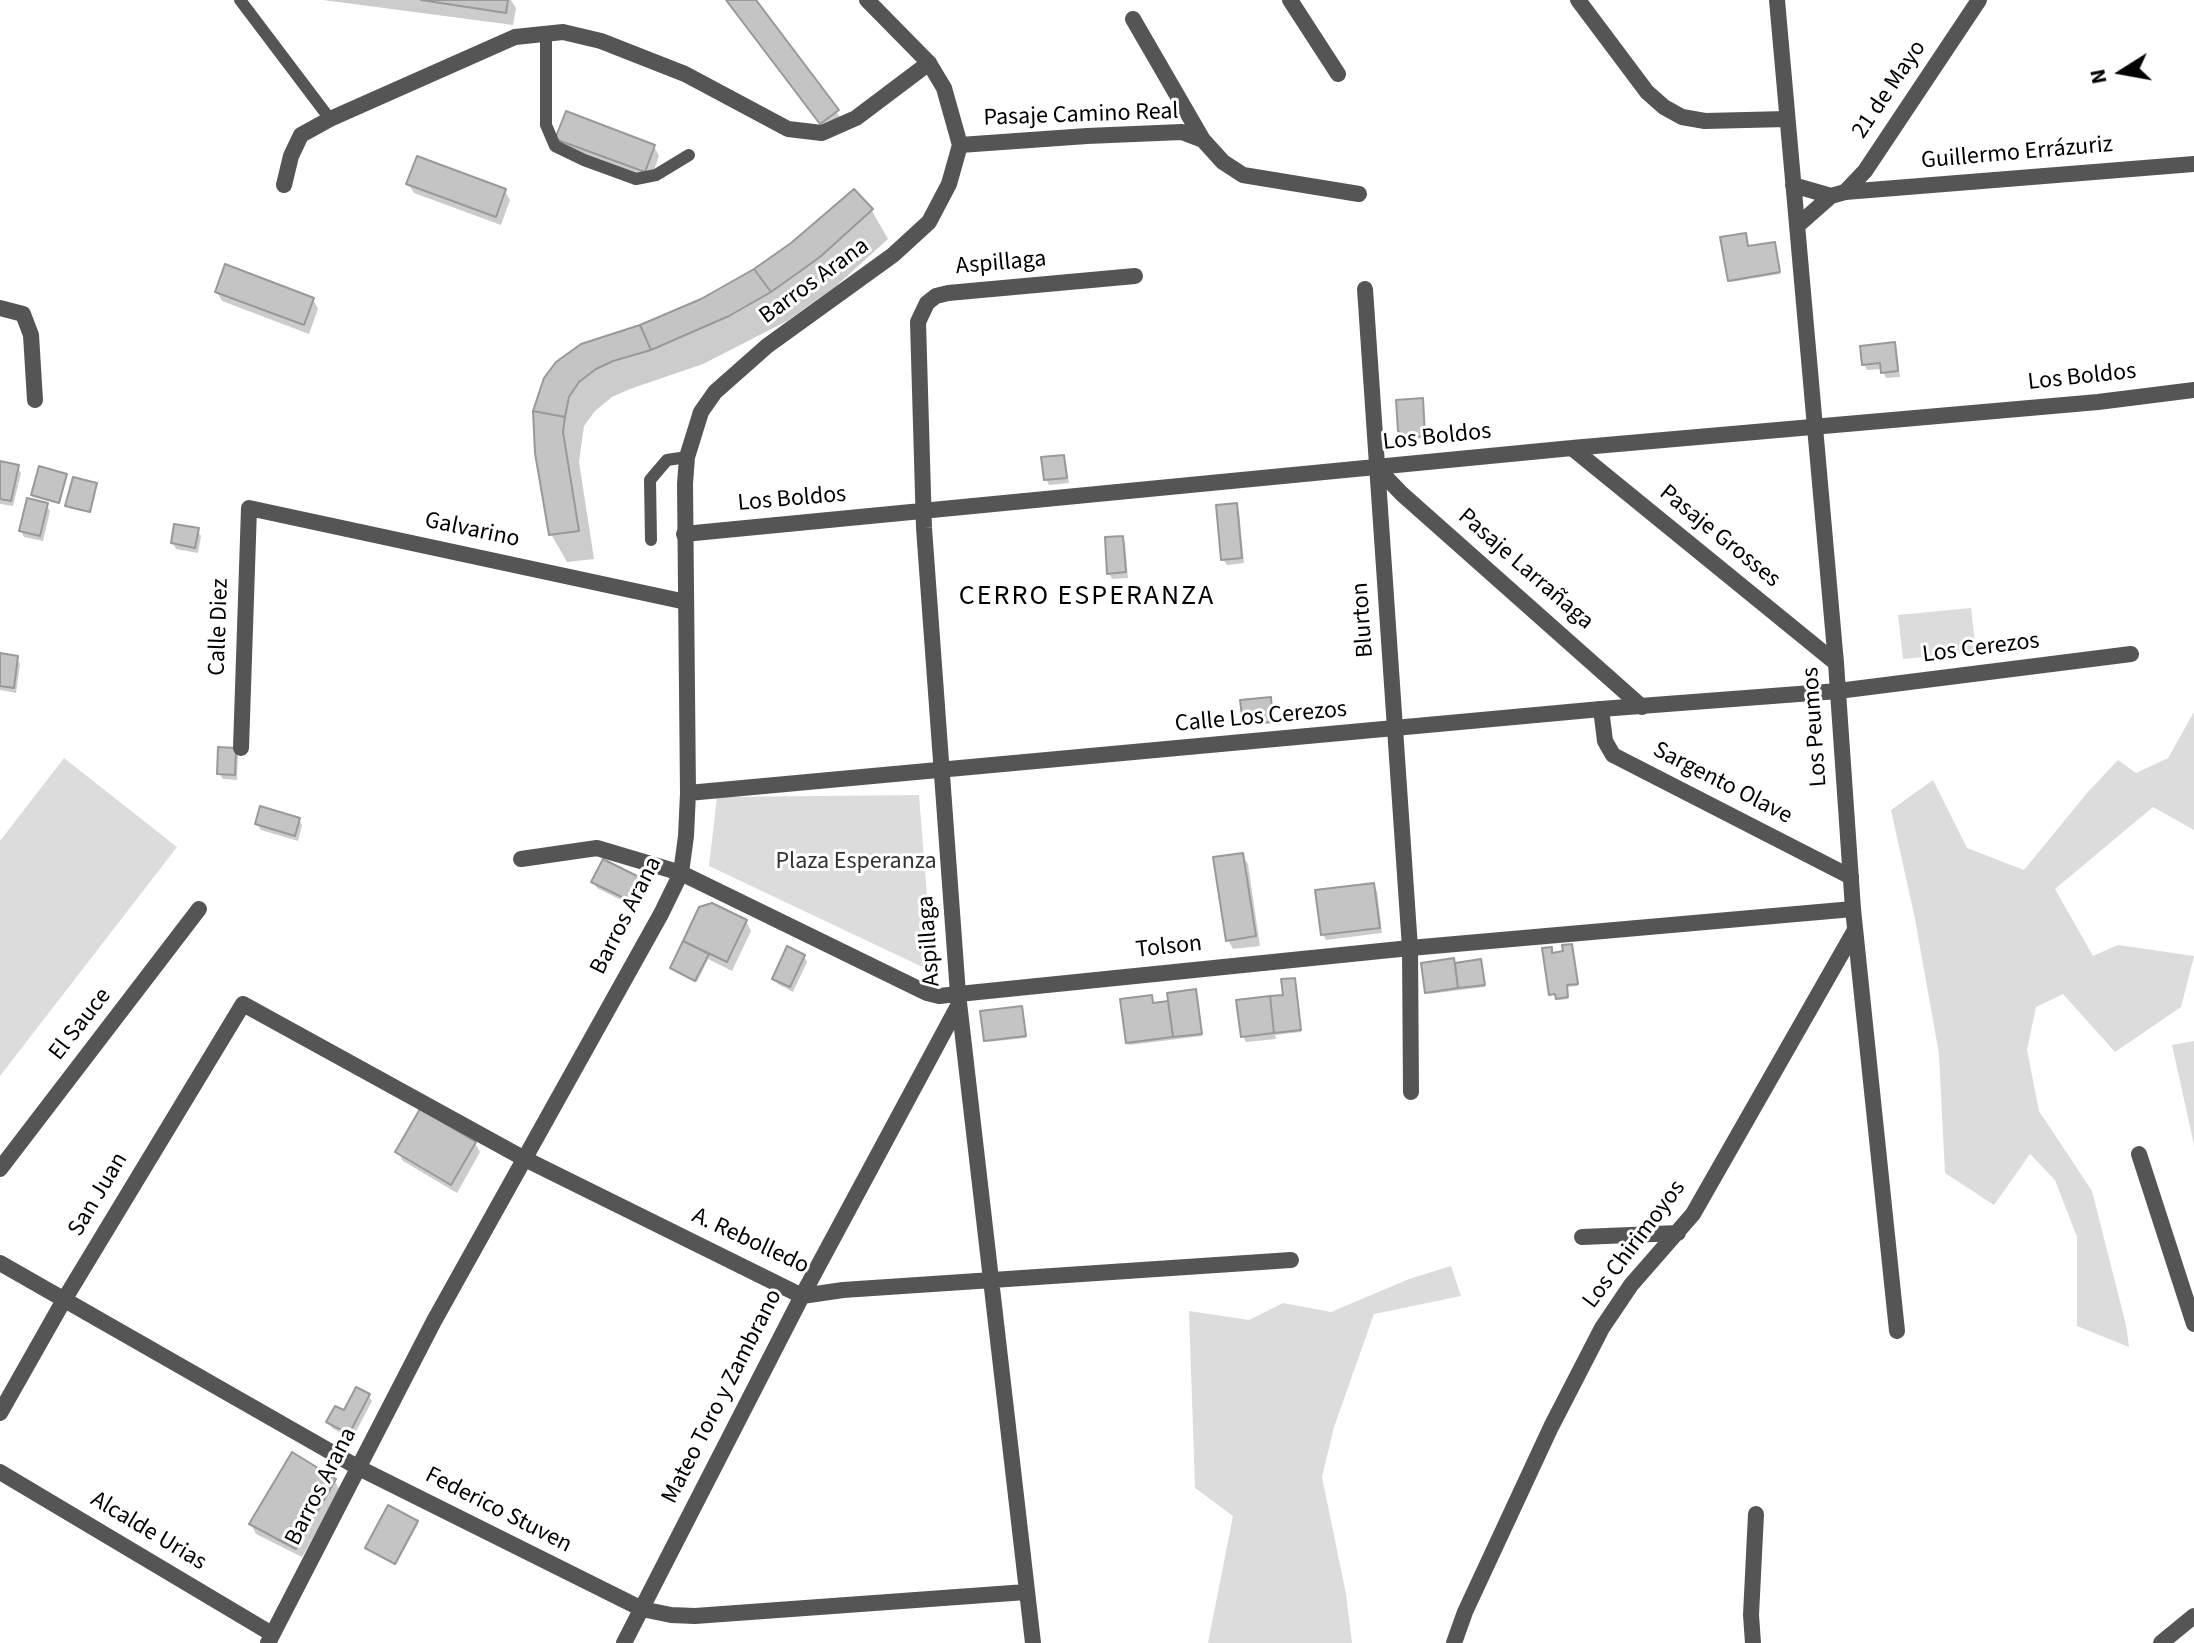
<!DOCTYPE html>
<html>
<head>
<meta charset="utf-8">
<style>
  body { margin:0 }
  #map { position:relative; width:2194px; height:1643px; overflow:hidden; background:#fff; font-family:"Source Sans 3",sans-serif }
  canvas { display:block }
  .north { position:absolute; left:2082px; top:32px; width:80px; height:80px; -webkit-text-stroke:6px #fff; paint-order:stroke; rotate:259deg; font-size:22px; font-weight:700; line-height:32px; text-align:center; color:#000 }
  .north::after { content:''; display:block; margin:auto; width:28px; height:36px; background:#000; clip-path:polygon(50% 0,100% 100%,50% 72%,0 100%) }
</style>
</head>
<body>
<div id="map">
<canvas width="2194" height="1643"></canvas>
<div class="north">N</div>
</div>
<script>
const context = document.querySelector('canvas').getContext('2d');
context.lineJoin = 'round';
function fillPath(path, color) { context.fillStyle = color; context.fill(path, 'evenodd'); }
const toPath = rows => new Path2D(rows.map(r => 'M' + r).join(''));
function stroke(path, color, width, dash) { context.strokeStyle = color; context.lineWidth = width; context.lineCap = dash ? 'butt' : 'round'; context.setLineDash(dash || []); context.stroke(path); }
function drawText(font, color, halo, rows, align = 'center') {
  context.font = font + ' "Source Sans 3",sans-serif'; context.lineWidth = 6; context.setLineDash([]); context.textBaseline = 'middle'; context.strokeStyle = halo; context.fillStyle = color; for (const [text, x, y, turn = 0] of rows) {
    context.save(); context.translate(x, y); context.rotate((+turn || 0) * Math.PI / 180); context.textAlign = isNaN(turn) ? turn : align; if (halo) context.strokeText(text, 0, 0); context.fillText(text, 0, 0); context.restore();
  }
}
const green = toPath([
  [1971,608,1976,652,1903,659,1898,615],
  [2194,712,2194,830,2153,807,2055,889,2093,956,2118,945,2194,956,2181,1007,2115,1052,2063,994,2036,1007,2027,1050,2039,1111,2092,1191,2126,1325,2129,1347,2077,1326,2077,1237,2055,1180,2030,1154,1994,1205,1945,1173,1939,1054,1915,919,1891,810,1933,780,1967,848,2024,870,2087,793,2118,760,2136,773,2168,758],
  [64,758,177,847,0,1076,0,841],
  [919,795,933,972,709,866,717,797],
  [2194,1041,2194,1145,2172,1045],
  [1451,1266,1461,1296,1374,1314,1334,1427,1322,1477,1346,1594,1352,1643,1208,1643,1233,1516,1195,1488,1189,1311,1249,1320,1283,1303,1331,1312,1409,1279]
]);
const shadow = toPath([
  [323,0,511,0,516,8,513,25],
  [727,0,754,0,845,124,829,136],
  [558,139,654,146,659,156,650,181,563,148],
  [408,183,505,191,510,200,501,225,414,193],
  [854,192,872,211,888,239,836,286,787,321,703,364,630,389,612,397,595,411,584,426,579,462,594,559,567,562,551,534,535,411,641,327,733,285,792,245],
  [1775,246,1780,274,1731,282,1729,280],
  [217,292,313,299,318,309,309,334,222,301],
  [1894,344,1897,350,1900,377,1886,378,1882,369,1867,370,1864,364],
  [1423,402,1425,438,1409,439,1402,433],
  [1063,457,1066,463,1069,483,1049,485,1046,479],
  [0,463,17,467,21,473,13,506,0,504],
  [66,476,60,504,34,497,33,495],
  [96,485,91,513,69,508,68,506],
  [45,502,50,511,43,541,24,537,21,531],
  [1236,505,1239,511,1244,563,1227,565,1223,559],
  [197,530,201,536,198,553,176,549,173,543],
  [1122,538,1125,543,1128,578,1112,579,1109,573],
  [0,655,17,658,20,664,16,693,0,690],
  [1271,701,1273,723,1246,726,1244,724],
  [235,750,238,756,237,780,223,779,219,773],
  [299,820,302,825,298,841,261,830,257,824],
  [1242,855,1248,864,1260,946,1233,949,1228,940],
  [642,881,645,887,635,907,597,888,594,882],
  [1373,885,1377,891,1382,933,1326,940,1323,935],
  [701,909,746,921,751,931,732,971,708,959,697,982,672,968],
  [1573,948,1578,986,1567,987,1568,999,1559,1000,1557,996,1551,994,1552,955],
  [804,956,807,962,793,992,778,984,774,979],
  [1480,962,1485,987,1428,994,1427,992,1455,963,1455,965],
  [1295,982,1301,1032,1275,1035,1276,1039,1246,1042,1243,1036,1285,996],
  [1196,993,1202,1036,1129,1045,1128,1043,1152,1005,1170,1002],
  [1022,1010,1026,1038,987,1042,986,1040],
  [475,1143,480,1152,457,1193,403,1161,398,1152],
  [368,1395,372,1401,352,1439,332,1428,329,1422],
  [334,1480,340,1490,302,1557,256,1534,251,1524],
  [417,1522,418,1524,396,1565,367,1548]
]);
const building = toPath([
  [421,0,508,0,506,13,421,0],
  [726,0,756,0,839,110,820,124,726,0],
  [566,111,655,145,645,172,555,139,566,111],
  [417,156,506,189,496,217,406,184,417,156],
  [854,189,873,209,820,257,771,292,754,269,791,243,854,189],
  [1746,233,1748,246,1775,242,1780,272,1728,281,1720,237,1746,233],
  [225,264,314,298,304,325,215,292,225,264],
  [754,269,771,292,729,316,651,350,640,325,701,299,754,269],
  [640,325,651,350,613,361,596,369,579,382,569,397,565,417,533,411,544,378,556,362,581,344,640,325],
  [1895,342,1898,371,1881,373,1880,363,1862,365,1860,346,1895,342],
  [1423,398,1425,436,1406,437,1398,431,1396,400,1423,398],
  [533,411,565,417,563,432,579,531,549,535,535,453,533,411],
  [1064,455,1067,478,1044,480,1041,457,1064,455],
  [0,461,19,465,11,501,0,499,0,461],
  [39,466,67,474,59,503,31,495,39,466],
  [73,477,97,483,90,512,65,506,73,477],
  [27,498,48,503,40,536,19,531,27,498],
  [1237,503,1242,558,1221,560,1216,505,1237,503],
  [174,524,199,528,195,548,171,543,174,524],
  [1123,536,1126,572,1107,574,1105,537,1123,536],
  [0,653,18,656,14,688,0,686,0,653],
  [1271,697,1273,722,1243,724,1240,700,1271,697],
  [218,747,236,748,235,775,217,774,218,747],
  [260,806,300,818,295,836,255,824,260,806],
  [1243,853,1256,936,1226,941,1213,857,1243,853],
  [603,859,643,879,632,902,591,882,603,859],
  [1374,883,1380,928,1321,935,1315,890,1374,883],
  [712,903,747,920,727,962,683,941,699,907,712,903],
  [683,941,709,954,695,981,670,968,683,941],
  [1572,944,1578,984,1567,985,1568,997,1556,999,1555,994,1549,995,1542,948,1552,947,1552,953,1563,951,1562,945,1572,944],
  [787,946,805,955,790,987,772,979,787,946],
  [1454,958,1458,988,1425,993,1421,963,1454,958],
  [1481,959,1485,985,1458,988,1455,963,1481,959],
  [1295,978,1301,1030,1274,1033,1270,996,1283,995,1281,979,1295,978],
  [1196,989,1202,1034,1173,1037,1167,993,1196,989],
  [1152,995,1153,1003,1168,1001,1173,1037,1126,1043,1120,999,1152,995],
  [1270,996,1274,1033,1241,1037,1236,1000,1270,996],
  [1022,1006,1026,1036,984,1041,980,1011,1022,1006],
  [420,1109,476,1142,451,1185,395,1152,420,1109],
  [356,1387,370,1394,349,1434,326,1422,335,1406,344,1410,356,1387],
  [292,1452,336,1479,296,1549,249,1524,292,1452],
  [388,1505,418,1521,395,1564,365,1548,388,1505]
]);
const service = toPath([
  [240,0,330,119],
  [546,33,546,125,555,146,584,160,636,179,656,175,689,155],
  [651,540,650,480,667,460,687,457]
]);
const minor = toPath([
  [1290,0,1338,74],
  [1133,19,1203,140],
  [960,145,1087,136,1182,132,1203,140,1223,162,1243,175,1359,194],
  [284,185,291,156,301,135,330,119,515,37,563,32,601,41,685,74,788,129,822,133,856,118,929,63],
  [1845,192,2194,164],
  [1365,289,1410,948,1411,1092],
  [0,308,23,314,31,335,35,400],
  [1572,448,1836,663],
  [1377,468,1402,494,1642,707],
  [684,534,1572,448,2098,402,2194,390],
  [1838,691,2131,654],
  [1601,709,1605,741,1613,755,1851,877],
  [241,748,249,508,686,602],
  [521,859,597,848,681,873],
  [1853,909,1897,1331],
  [2139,1154,2194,1324],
  [0,1169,199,909],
  [1582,1237,1678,1233],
  [0,1263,359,1468,642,1609,671,1615,695,1616,1026,1592],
  [0,1413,64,1300,243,1004,523,1158,802,1296,843,1290,1291,1260],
  [0,1472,272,1634],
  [624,1643,802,1296,959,1004],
  [1033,1643,958,994,924,528,918,322,927,303,936,296,948,293,1135,276],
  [1454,1643,1465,1612,1551,1427,1602,1328,1631,1285,1693,1214,1855,930],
  [1753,1643,1751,1615,1756,1514],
  [2161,1643,2194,1616]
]);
const tertiary = toPath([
  [1578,0,1647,92,1664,107,1682,117,1705,121,1787,119],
  [1793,185,1831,196],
  [1797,226,1831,196,1845,192,1865,171,1979,0],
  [688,793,1601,709,1838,691],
  [681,873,927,993,939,996,1410,948,1853,909,1836,663,1777,0],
  [268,1643,434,1321,661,914,681,873,686,836,688,793,685,484,687,457,701,412,715,392,767,346,893,255,929,222,949,184,960,145,944,88,929,63,867,0]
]);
const streetNames = [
  ["21 de Mayo",1890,90,-56],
  ["Pasaje Camino Real",1081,116,-2],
  ["Guillermo Errázuriz",2017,154,-5],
  ["Aspillaga",1001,264,-5],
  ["Barros Arana",815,282,-36],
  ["Los Boldos",2082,378,-6],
  ["Los Boldos",1437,438,-6],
  ["Los Boldos",792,500,-5],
  ["Galvarino",472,531,12],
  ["Pasaje Grosses",1719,537,39],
  ["Pasaje Larrañaga",1525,570,41],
  ["Blurton",1364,620,-94],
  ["Calle Diez",220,627,-88],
  ["Los Cerezos",1981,649,-7],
  ["Calle Los Cerezos",1261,718,-5],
  ["Los Peumos",1816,727,-94],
  ["Sargento Olave",1722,784,27],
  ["Barros Arana",627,916,-63],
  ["Aspillaga",930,941,-94],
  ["Tolson",1169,948,-6],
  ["El Sauce",81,1025,-52],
  ["San Juan",99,1195,-59],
  ["A. Rebolledo",750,1242,25],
  ["Los Chirimoyos",1635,1245,-53],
  ["Mateo Toro y Zambrano",723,1397,-63],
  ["Barros Arana",322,1487,-63],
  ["Federico Stuven",498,1511,27],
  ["Alcalde Urias",148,1532,31]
];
const parkNames = [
  ["Plaza Esperanza",856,863]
];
const quarterNames = [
  ["CERRO ESPERANZA",1087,598]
];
fillPath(green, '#dcdcdc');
fillPath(shadow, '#0003');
fillPath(building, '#c4c4c4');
stroke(building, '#999', 2);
stroke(service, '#555', 12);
stroke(minor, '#555', 16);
stroke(tertiary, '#555', 16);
drawText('24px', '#000', '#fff', streetNames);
drawText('24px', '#333', '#fff', parkNames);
context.letterSpacing = '2px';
drawText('28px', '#000', '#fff', quarterNames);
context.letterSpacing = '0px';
</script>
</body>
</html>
